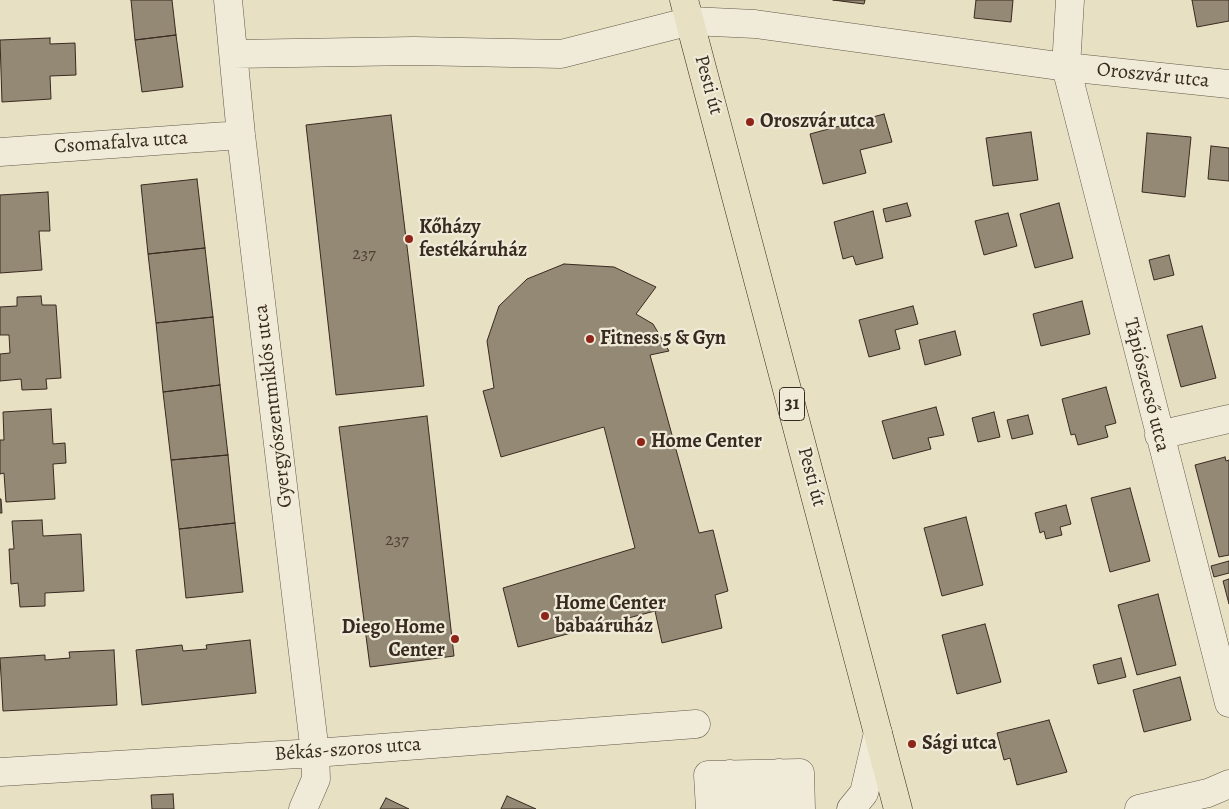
<!DOCTYPE html>
<html>
<head>
<meta charset="utf-8">
<style>
  body { margin:0 }
  canvas { display:block; background:#e8e0c3 }
</style>
</head>
<body>
<canvas width="1229" height="809"></canvas>
<script>
const context = document.querySelector('canvas').getContext('2d');
context.lineJoin = 'round';
function fillPath(path, color) { context.fillStyle = color; context.fill(path, 'evenodd'); }
const toPath = rows => new Path2D(rows.map(r => 'M' + r).join(''));
function stroke(path, color, width, dash) { context.strokeStyle = color; context.lineWidth = width; context.lineCap = dash ? 'butt' : 'round'; context.setLineDash(dash || []); context.stroke(path); }
function drawText(font, color, halo, rows, align = 'center') {
  context.font = font + ' Alegreya,serif'; context.lineWidth = 4.5; context.setLineDash([]); context.textBaseline = 'middle'; context.strokeStyle = halo; context.fillStyle = color; for (const [text, x, y, turn = 0] of rows) {
    context.save(); context.translate(x, y); context.rotate((+turn || 0) * Math.PI / 180); context.textAlign = isNaN(turn) ? turn : align; if (halo) context.strokeText(text, 0, 0); context.fillText(text, 0, 0); context.restore();
  }
}
const building = toPath([
  [131,0,172,0,176,35,135,40,131,0],
  [833,0,865,0,864,4,833,0],
  [976,0,1013,0,1011,22,974,18,976,0],
  [1192,0,1229,0,1229,21,1197,27,1192,0],
  [176,35,183,87,142,92,135,40,176,35],
  [50,38,50,44,75,43,76,75,50,76,51,99,2,102,0,40,50,38],
  [884,114,892,142,860,150,866,173,823,184,810,134,884,114],
  [391,115,424,386,336,395,306,125,391,115],
  [1031,132,1038,180,993,186,986,138,1031,132],
  [1147,133,1191,137,1185,197,1142,192,1147,133],
  [1211,146,1229,148,1229,181,1208,179,1211,146],
  [197,179,205,248,148,254,141,185,197,179],
  [48,192,50,231,39,231,42,270,0,273,0,195,48,192],
  [907,203,911,216,886,222,883,209,907,203],
  [1059,203,1073,258,1035,268,1020,214,1059,203],
  [873,211,883,258,856,265,853,256,843,259,834,222,873,211],
  [1008,213,1017,246,984,255,975,221,1008,213],
  [205,248,213,317,156,323,148,254,205,248],
  [1169,255,1174,275,1154,280,1149,260,1169,255],
  [564,264,614,267,656,287,636,314,653,324,669,351,650,355,699,533,713,530,728,591,715,595,722,628,662,643,655,611,518,647,503,588,635,548,604,427,501,457,483,391,494,388,487,341,499,306,527,279,564,264],
  [41,296,42,305,56,305,61,378,46,379,47,389,22,390,21,379,0,381,0,354,10,353,9,335,0,335,0,307,17,306,17,297,41,296],
  [1082,301,1090,334,1041,346,1033,314,1082,301],
  [913,306,918,324,895,330,900,349,869,357,859,320,913,306],
  [213,317,220,385,163,392,156,323,213,317],
  [1202,326,1216,378,1181,387,1167,335,1202,326],
  [955,331,961,355,925,365,919,340,955,331],
  [220,385,228,455,171,460,163,392,220,385],
  [1106,387,1116,423,1105,426,1108,437,1078,445,1075,434,1071,435,1062,399,1106,387],
  [936,407,944,435,928,438,931,449,893,459,882,421,936,407],
  [51,409,53,444,65,443,66,463,53,464,55,499,6,502,4,473,0,474,0,440,4,440,3,412,51,409],
  [994,412,1000,437,978,442,972,418,994,412],
  [1028,415,1033,434,1012,439,1007,420,1028,415],
  [427,416,454,656,370,667,339,427,427,416],
  [228,455,235,523,179,529,171,460,228,455],
  [1225,457,1226,461,1229,460,1229,555,1219,557,1195,465,1225,457],
  [1130,488,1150,561,1110,572,1091,498,1130,488],
  [0,499,1,499,2,513,0,513,0,499],
  [1066,505,1071,524,1060,527,1062,535,1046,539,1044,531,1040,533,1035,513,1066,505],
  [966,517,983,585,942,596,924,528,966,517],
  [42,520,43,536,81,534,84,591,45,593,45,606,20,607,18,583,11,584,9,549,14,549,12,521,42,520],
  [235,523,243,592,186,598,179,529,235,523],
  [1229,561,1229,573,1214,577,1211,566,1229,561],
  [1229,579,1229,604,1223,581,1229,579],
  [1158,594,1176,665,1137,675,1118,605,1158,594],
  [985,624,1001,682,957,694,942,635,985,624],
  [250,640,256,693,142,705,136,650,182,645,183,651,207,649,206,645,250,640],
  [114,650,117,705,3,711,0,658,45,655,45,660,70,658,69,652,114,650],
  [1121,658,1126,677,1098,684,1093,665,1121,658],
  [1180,677,1191,720,1144,732,1133,690,1180,677],
  [1049,720,1067,772,1017,785,1010,758,1004,760,997,733,1049,720],
  [173,794,174,809,152,809,151,795,173,794],
  [507,796,536,809,501,809,507,796],
  [386,798,409,809,380,809,386,798]
]);
const minor = toPath([
  [228,0,241,135,315,753,316,779,303,809],
  [1070,0,1066,67,1229,703],
  [234,54,414,51,561,54,691,21,755,24,1066,67,1229,84],
  [0,152,241,135],
  [1159,435,1229,419],
  [0,772,315,753,696,724],
  [779,773,780,809],
  [730,774,731,809],
  [755,774,756,809],
  [710,809,708,775,800,773,801,809],
  [851,809,864,793,878,733],
  [1139,809,1208,793,1229,784]
]);
const major = toPath([
  [684,0,898,809]
]);
const markers = [
  [750,122,5,"#8f2418"],
  [409,239,5,"#8f2418"],
  [590,339,5,"#8f2418"],
  [641,442,5,"#8f2418"],
  [545,616,5,"#8f2418"],
  [455,639,5,"#8f2418"],
  [912,744,5,"#8f2418"]
];
const numberNames = [
  ["237",364,255],
  ["237",397,541]
];
const shields = [
  [792,404,25]
];
const shieldNames = [
  ["31",792,404]
];
const streetNames = [
  ["Oroszvár utca",1153,76,6],
  ["Pesti út",708,85,75],
  ["Csomafalva utca",121,143,-4],
  ["Tápiószecső utca",1146,385,76],
  ["Gyergyószentmiklós utca",274,406,-97],
  ["Pesti út",811,477,75],
  ["Békás-szoros utca",348,750,-4]
];
const poiNames = [
  ["Oroszvár utca",760,122],
  ["Kőházy",419,228],
  ["festékáruház",419,251],
  ["Fitness 5 & Gyn",600,339],
  ["Home Center",651,442],
  ["Home Center",555,604],
  ["babaáruház",555,627],
  ["Diego Home",445,628,"right"],
  ["Center",445,651,"right"],
  ["Sági utca",922,744]
];
fillPath(building, '#948975');
stroke(building, '#382a20', 1);
stroke(minor, '#645849', 29);
stroke(major, '#382a20', 29);
stroke(minor, '#f0ebd8', 28);
stroke(major, '#e8e0c3', 28);
for (const [x, y, r, color] of markers) { const dot = new Path2D(); dot.arc(x, y, r, 0, 2 * Math.PI); context.fillStyle = color; context.fill(dot); stroke(dot, '#f0ebd8', 2); }
drawText('18px', '#4f4235', null, numberNames);
for (const [x, y, w] of shields) { const box = new Path2D(); box.roundRect(x - w / 2, y - 16.5, w, 33, 4); context.fillStyle = '#f0ebd8'; context.fill(box); stroke(box, '#382a20', 1); }
drawText('bold 19px', '#382a20', null, shieldNames);
drawText('20px', '#382a20', '#f0ebd8', streetNames);
drawText('bold 20px', '#382a20', '#f0ebd8', poiNames, 'left');
</script>
</body>
</html>
